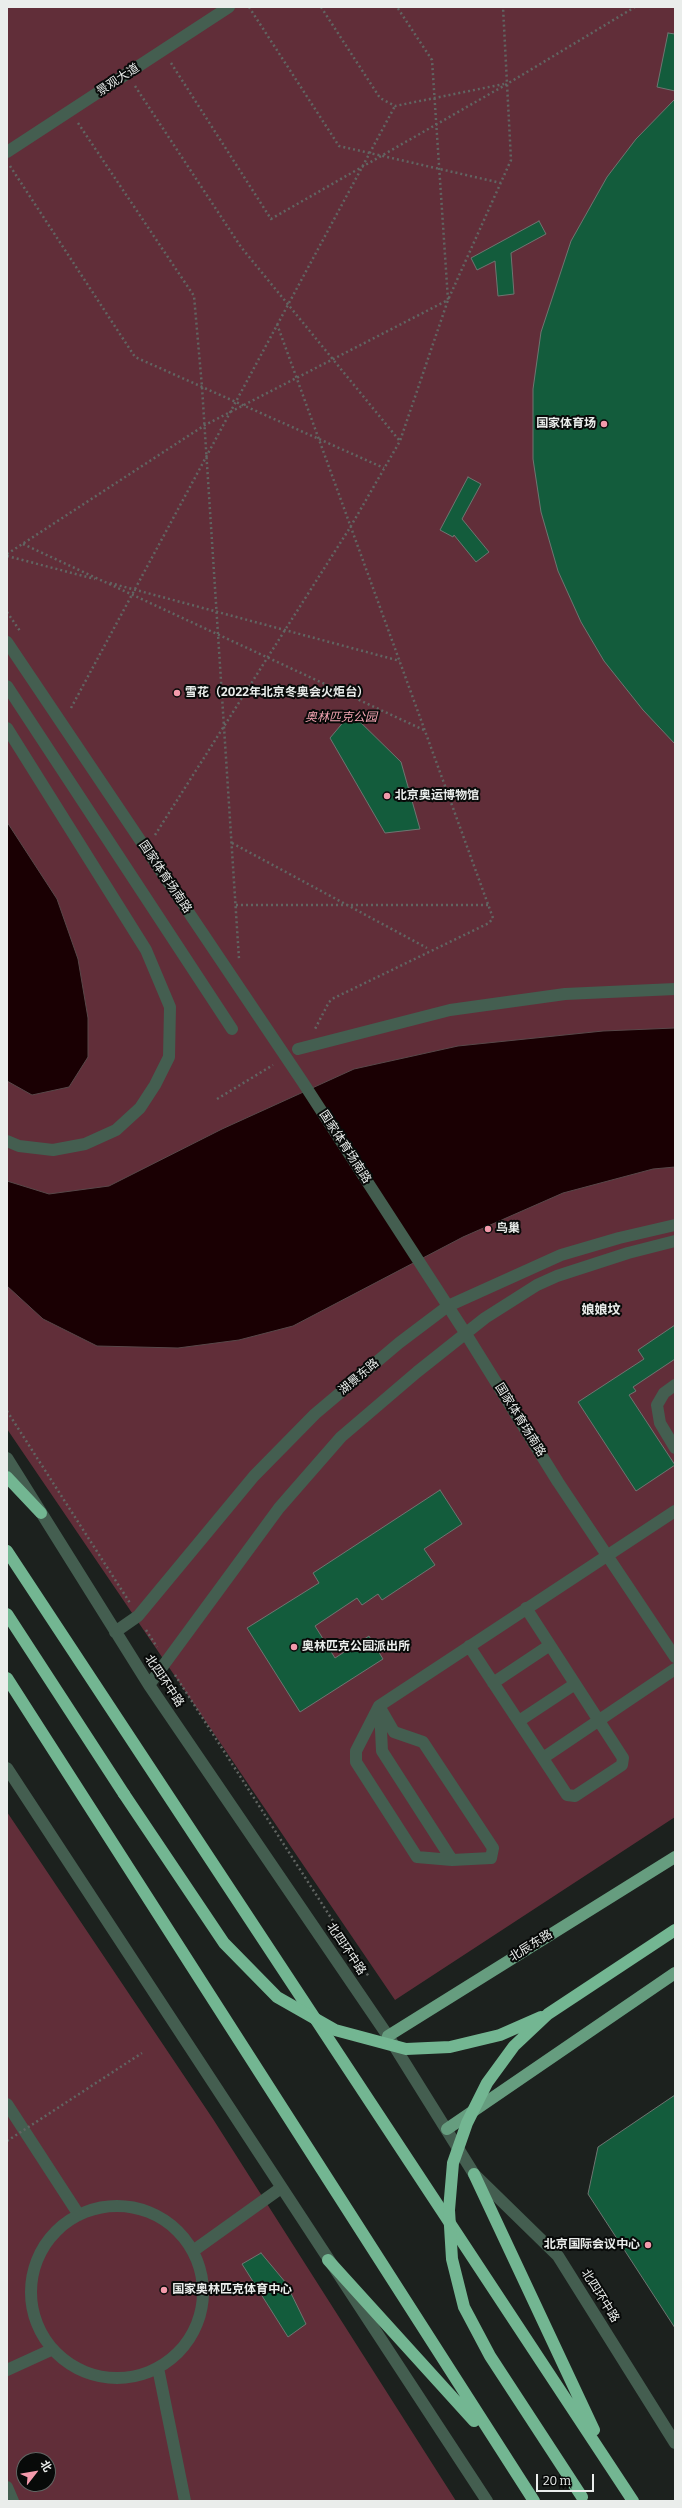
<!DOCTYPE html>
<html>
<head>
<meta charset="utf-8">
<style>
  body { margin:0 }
  #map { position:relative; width:682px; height:2508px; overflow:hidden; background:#1c211e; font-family:Bitter,"Noto Sans SC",serif }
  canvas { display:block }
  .frame { position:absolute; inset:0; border:8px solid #eaedeb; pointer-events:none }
  .north { position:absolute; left:16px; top:2452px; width:40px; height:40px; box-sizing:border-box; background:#080a09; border:1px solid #626563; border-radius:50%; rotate:59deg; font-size:11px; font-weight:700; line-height:16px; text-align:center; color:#eaedeb }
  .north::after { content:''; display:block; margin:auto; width:14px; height:18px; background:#f39aab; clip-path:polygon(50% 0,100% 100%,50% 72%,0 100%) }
  .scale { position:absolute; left:536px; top:2474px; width:58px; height:18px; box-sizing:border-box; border:2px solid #eaedeb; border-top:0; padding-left:5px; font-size:12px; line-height:14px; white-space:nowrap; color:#eaedeb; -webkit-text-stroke:3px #080a09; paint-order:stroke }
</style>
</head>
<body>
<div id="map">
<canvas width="682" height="2508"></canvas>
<div class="frame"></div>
<div class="north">北</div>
<div class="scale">20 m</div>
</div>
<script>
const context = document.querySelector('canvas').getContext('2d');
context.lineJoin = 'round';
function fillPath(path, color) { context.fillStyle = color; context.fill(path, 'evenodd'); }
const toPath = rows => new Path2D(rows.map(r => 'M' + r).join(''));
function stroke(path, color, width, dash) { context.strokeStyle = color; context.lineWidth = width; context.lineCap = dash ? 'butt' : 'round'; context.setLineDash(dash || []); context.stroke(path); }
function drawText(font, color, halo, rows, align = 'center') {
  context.font = font + ' Bitter,"Noto Sans SC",serif'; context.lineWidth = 4; context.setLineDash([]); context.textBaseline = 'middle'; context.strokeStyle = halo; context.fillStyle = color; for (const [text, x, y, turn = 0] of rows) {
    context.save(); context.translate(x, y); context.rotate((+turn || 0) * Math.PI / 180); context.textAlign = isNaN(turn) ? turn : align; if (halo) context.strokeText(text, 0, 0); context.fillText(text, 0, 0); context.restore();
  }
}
const green = toPath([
  [7,7,675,7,675,1817,395,2000,7,1429],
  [7,1812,213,2119,456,2501,7,2501],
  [24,2460,48,2460,48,2484,24,2484]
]);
const water = toPath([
  [7,822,57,899,78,959,88,1018,88,1057,69,1087,32,1095,7,1081,7,822],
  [675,1028,675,1167,653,1169,563,1193,463,1237,293,1326,239,1340,178,1348,97,1346,43,1319,7,1286,7,1181,49,1194,109,1186,222,1129,354,1069,458,1046,603,1031,675,1028]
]);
const building = toPath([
  [668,33,675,34,675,91,657,87,668,33],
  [675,99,675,744,643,710,604,661,581,622,558,571,541,512,533,459,533,389,541,332,571,241,607,177,636,139,675,99],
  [539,221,546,234,511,253,514,294,498,296,495,261,477,270,471,258,539,221],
  [468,477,481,484,462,519,489,552,476,562,454,535,453,537,440,530,468,477],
  [351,713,401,762,420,829,385,833,330,738,351,713],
  [675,1325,675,1359,633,1387,636,1391,629,1395,675,1465,636,1491,578,1402,644,1359,638,1350,675,1325],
  [440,1490,462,1524,424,1549,435,1565,382,1600,378,1594,362,1605,357,1598,315,1626,335,1658,369,1636,383,1659,300,1712,247,1628,319,1583,313,1573,440,1490],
  [675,2095,675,2328,588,2194,598,2147,675,2095],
  [261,2253,286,2283,306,2324,288,2337,242,2264,261,2253]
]);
const path = toPath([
  [249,7,339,146,501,183],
  [321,7,380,98,395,106,504,84],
  [171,63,271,219,507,84,635,7],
  [135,86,241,247,399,440],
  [78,123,194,296,202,387,239,959],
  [10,166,135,357,384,468],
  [277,324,493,918,489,923,334,998,329,1002,315,1029],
  [23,544,426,731],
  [7,554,205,425,448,300,432,60,397,7],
  [7,556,95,579],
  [110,583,400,661],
  [7,612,20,631],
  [71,708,395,106],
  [155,835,351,526,400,441,448,300,511,160,503,7],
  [232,843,427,948],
  [236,905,489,905],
  [217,1099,273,1065],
  [7,1411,130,1603],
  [146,1630,157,1647],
  [175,1675,369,1977]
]);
const minor = toPath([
  [7,152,229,7],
  [7,642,302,1081,466,1334,558,1482,675,1657],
  [7,686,232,1029],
  [7,728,146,950,170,1007,169,1057,155,1085,140,1108,116,1130,85,1144,53,1150,19,1146,7,1141],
  [298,1049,450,1010,565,994,675,989],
  [675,1385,664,1393,657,1405,660,1423,675,1448],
  [7,1458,149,1685,388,2036,474,2174,558,2256,675,2443],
  [115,1632,138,1616,254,1476,315,1414,399,1343,448,1306,561,1255,619,1238,675,1225],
  [469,1646,567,1795,575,1796,622,1765,623,1758,526,1608],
  [493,1683,550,1645],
  [149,1685,279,1508,341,1437,417,1372,485,1318,537,1285,557,1276,628,1253,675,1241],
  [379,1706,394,1732,423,1742,493,1848,491,1858,452,1860,417,1857,356,1762,356,1751,379,1706,675,1511],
  [380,1709,382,1751,452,1860],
  [519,1721,575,1684],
  [543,1758,675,1669],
  [7,1768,487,2501],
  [7,2104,79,2215],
  '31 2292a86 86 0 1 1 172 0a86 86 0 1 1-172 0Z',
  [193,2251,281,2188],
  [158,2368,185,2501],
  [7,2370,53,2349],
  [7,2487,13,2501]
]);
const major = toPath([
  [388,2036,675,1857],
  [447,2129,675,1973]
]);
const highway = toPath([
  [7,1477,41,1513],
  [7,1551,633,2501],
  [7,1614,124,1794],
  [7,1678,534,2501],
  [474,2174,594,2430],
  [328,2260,474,2421]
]);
const pathBridge = toPath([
  [7,2141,142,2053]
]);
const highwayBridge = toPath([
  [124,1794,224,1943,277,1997,335,2030,406,2049,450,2047,500,2035,541,2017],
  [582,2497,490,2356,464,2307,452,2259,449,2210,453,2163,467,2123,487,2083,514,2046,548,2014,675,1930]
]);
const markers = [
  [604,424,4,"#f39aab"],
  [177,693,4,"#f39aab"],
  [387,796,4,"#f39aab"],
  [488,1229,4,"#f39aab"],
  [294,1647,4,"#f39aab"],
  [648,2245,4,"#f39aab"],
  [164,2290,4,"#f39aab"]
];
const streetNames = [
  ["景观大道",118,80,-33],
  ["国家体育场南路",165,877,56],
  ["国家体育场南路",345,1147,57],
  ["湖景东路",359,1377,-40],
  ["国家体育场南路",520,1420,58],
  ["北四环中路",164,1681,56],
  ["北辰东路",531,1946,-32],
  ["北四环中路",346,1949,56],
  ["北四环中路",600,2296,58]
];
const poiNames = [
  ["国家体育场",596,424,"right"],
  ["雪花（2022年北京冬奥会火炬台）",185,693],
  ["北京奥运博物馆",395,796],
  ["鸟巢",496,1229],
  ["奥林匹克公园派出所",302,1647],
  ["北京国际会议中心",640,2245,"right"],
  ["国家奥林匹克体育中心",172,2290]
];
const parkNames = [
  ["奥林匹克公园",341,718]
];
const neighbourhoodNames = [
  ["娘娘坟",601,1310]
];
fillPath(green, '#612e39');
fillPath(water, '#1a0003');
stroke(water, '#584749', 1);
fillPath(building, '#135c3c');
stroke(building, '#6e7571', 1);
stroke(path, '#616562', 2.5, [2, 3]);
stroke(minor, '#445e50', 12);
stroke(major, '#669d7f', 12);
stroke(highway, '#73b692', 12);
stroke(pathBridge, '#616562', 2.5, [2, 3]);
stroke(highwayBridge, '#73b692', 12);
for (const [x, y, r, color] of markers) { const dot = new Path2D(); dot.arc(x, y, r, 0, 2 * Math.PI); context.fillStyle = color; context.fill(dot); stroke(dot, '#080a09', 1.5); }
drawText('12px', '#eaedeb', '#080a09', streetNames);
drawText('bold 12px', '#eaedeb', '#080a09', poiNames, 'left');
drawText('italic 12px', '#f4a5b3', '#080a09', parkNames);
drawText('bold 13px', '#eaedeb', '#080a09', neighbourhoodNames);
</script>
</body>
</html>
